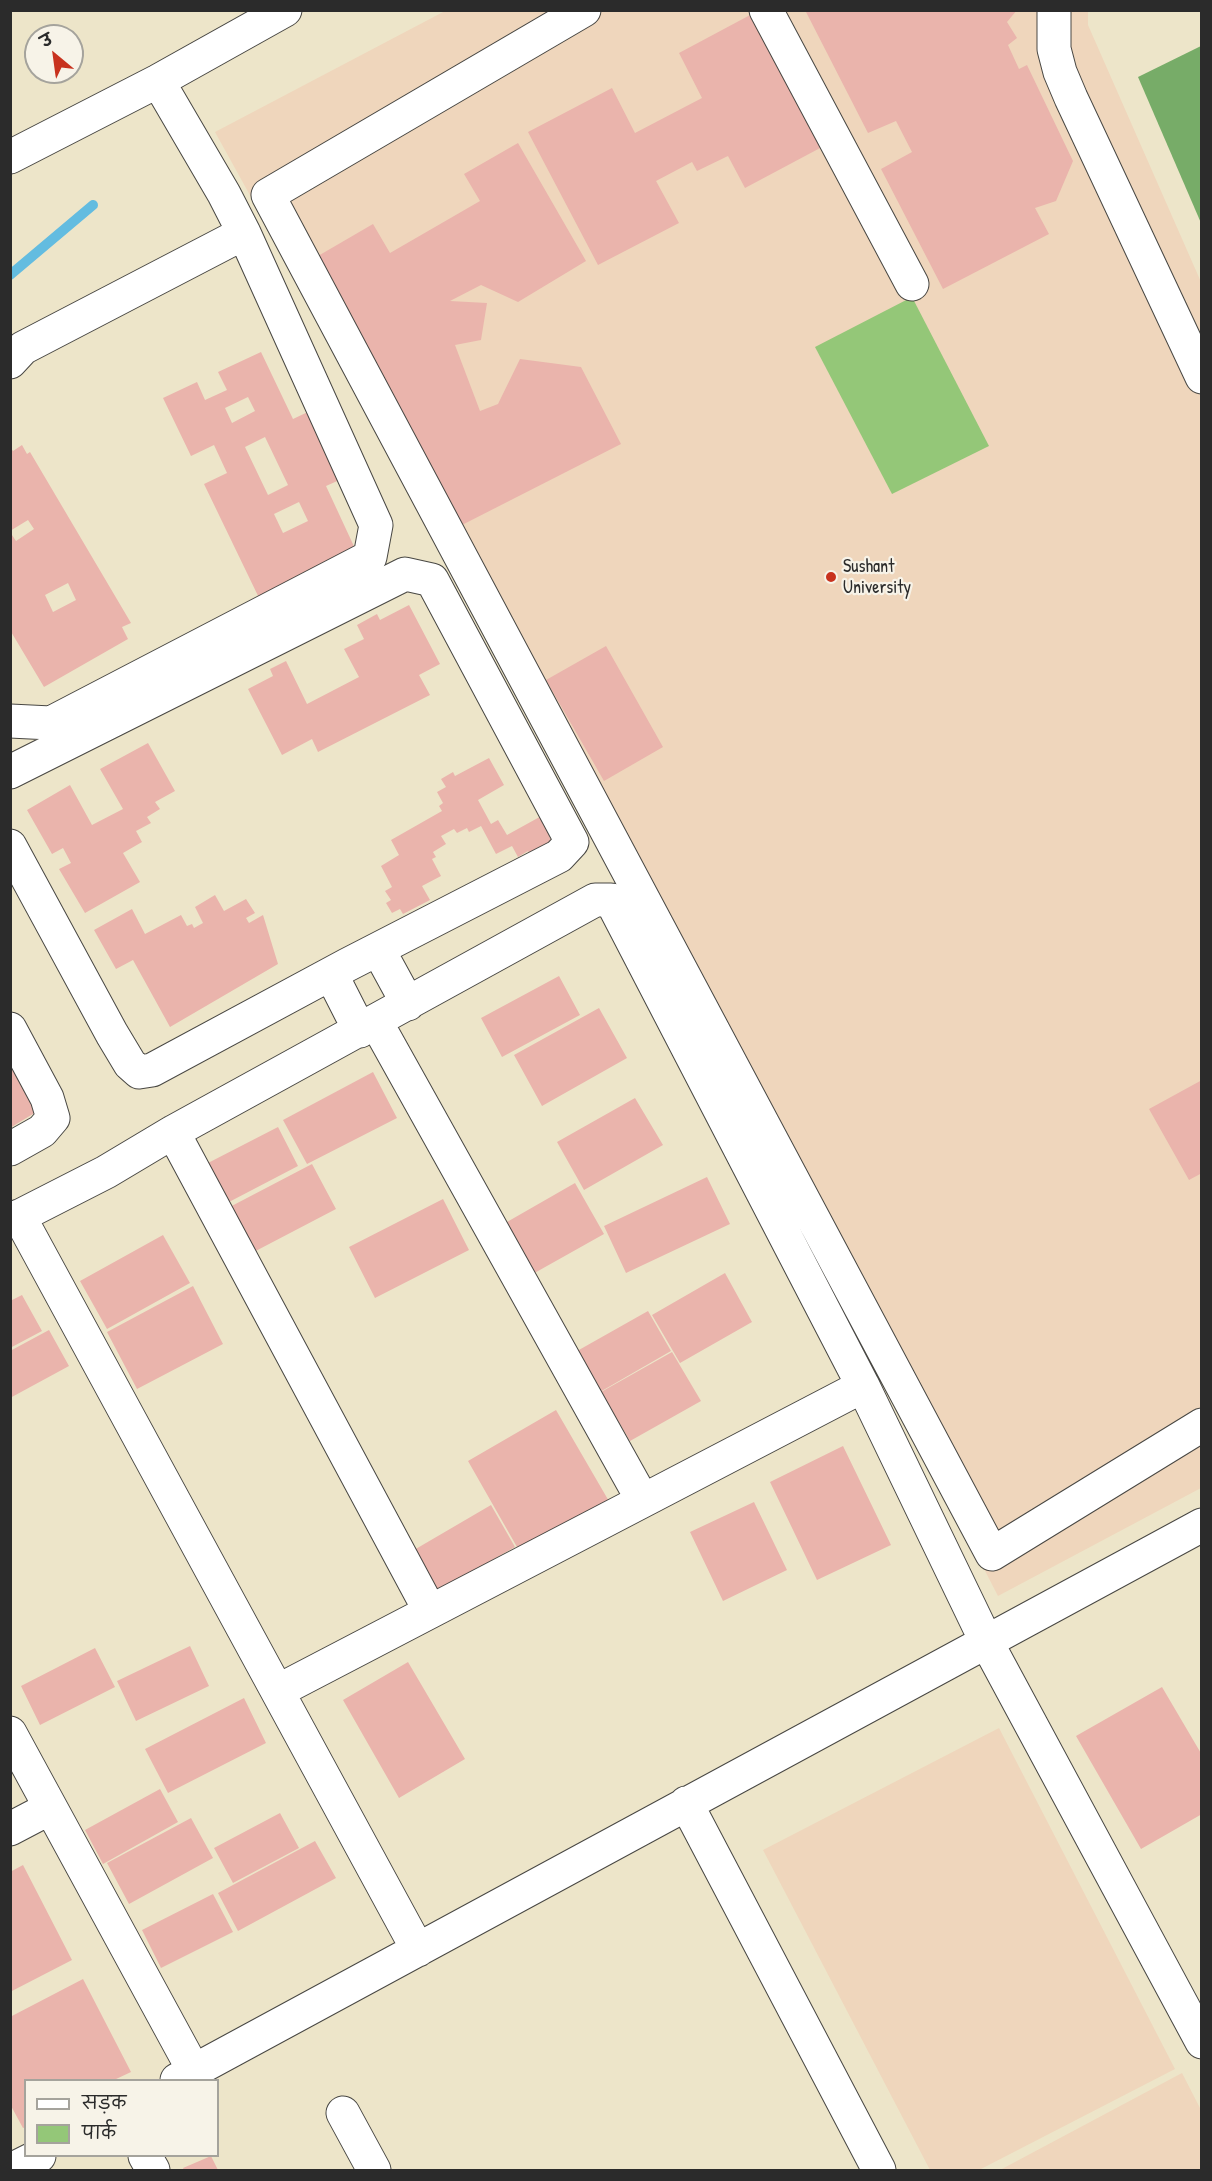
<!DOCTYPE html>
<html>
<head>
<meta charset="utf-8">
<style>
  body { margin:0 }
  #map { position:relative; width:1212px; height:2181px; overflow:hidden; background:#ede5c9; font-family:"Patrick Hand","Playpen Sans Deva",sans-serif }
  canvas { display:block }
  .frame { position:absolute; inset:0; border:12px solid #2b2b2b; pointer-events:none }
  .legend { position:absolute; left:24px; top:2079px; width:195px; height:78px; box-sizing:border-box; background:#f7f3e8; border:2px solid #a5a39c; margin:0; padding:8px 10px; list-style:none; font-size:18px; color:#2b2b2b }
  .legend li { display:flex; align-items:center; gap:12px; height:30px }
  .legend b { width:30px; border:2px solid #a5a39c }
  .north { position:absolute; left:24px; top:24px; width:60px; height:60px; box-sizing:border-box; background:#f7f3e8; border:2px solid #a5a39c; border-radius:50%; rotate:331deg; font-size:16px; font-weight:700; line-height:24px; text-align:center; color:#2b2b2b }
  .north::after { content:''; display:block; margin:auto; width:21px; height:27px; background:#c8321e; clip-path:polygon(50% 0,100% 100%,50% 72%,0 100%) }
</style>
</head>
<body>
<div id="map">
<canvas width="1212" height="2181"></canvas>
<div class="frame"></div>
<ul class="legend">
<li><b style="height:8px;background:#fff"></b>सड़क</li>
<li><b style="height:16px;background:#94c778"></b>पार्क</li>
</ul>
<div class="north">उ</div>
</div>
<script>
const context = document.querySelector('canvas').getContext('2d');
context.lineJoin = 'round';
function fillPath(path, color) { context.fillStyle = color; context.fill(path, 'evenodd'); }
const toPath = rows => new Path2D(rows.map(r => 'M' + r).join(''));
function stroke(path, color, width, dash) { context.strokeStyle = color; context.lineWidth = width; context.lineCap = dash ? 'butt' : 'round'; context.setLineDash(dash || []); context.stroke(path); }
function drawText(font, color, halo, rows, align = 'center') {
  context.font = font + ' "Patrick Hand",sans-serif'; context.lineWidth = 4.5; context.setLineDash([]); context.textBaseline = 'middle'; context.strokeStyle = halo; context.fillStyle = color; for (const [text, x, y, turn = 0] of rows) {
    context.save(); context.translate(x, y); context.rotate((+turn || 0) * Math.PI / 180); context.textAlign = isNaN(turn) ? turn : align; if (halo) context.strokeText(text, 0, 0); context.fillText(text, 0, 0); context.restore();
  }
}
const built = toPath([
  [445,11,1088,11,1088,25,1201,282,1201,1488,998,1596,624,872,215,132],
  [999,1728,1175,2069,979,2170,930,2170,763,1850],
  [1182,2073,1201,2110,1201,2170,1000,2170]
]);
const green = toPath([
  [912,297,989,446,892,494,815,347]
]);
const forest = toPath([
  [1201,46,1201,223,1138,77]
]);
const stream = toPath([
  [10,275,93,205]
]);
const building = toPath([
  [805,10,1017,10,1007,22,1017,38,1008,45,1019,69,1027,65,1073,161,1056,201,1035,208,1049,234,943,289,881,169,912,152,896,121,868,133],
  [752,14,822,147,745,188,728,156,697,171,692,162,656,181,679,223,598,265,528,132,612,88,635,133,702,98,679,53],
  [518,143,586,261,518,302,481,285,450,301,487,303,481,340,455,345,480,411,498,404,520,359,581,367,621,444,458,527,318,256,373,224,390,253,480,201,464,174],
  [261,352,293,419,312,410,344,478,326,486,358,555,261,602,204,484,227,473,214,445,191,456,163,398,197,382,205,400,227,390,218,372],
  [248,397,255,411,232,423,225,408],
  [265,437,288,485,268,495,245,447],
  [299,502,308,521,283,533,274,514],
  [22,445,27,454,30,452,131,623,122,627,128,639,44,687,10,630,10,532,16,541,34,529,28,520,10,531,10,447,13,451],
  [68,583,76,600,53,612,45,595],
  [409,605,440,664,419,675,430,695,318,752,312,739,282,755,248,689,273,676,270,669,286,661,307,704,359,677,344,649,364,639,357,625,377,614,380,620],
  [606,646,663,747,604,781,546,680],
  [148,743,175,791,155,802,160,809,147,817,151,823,136,831,142,842,123,853,140,882,85,913,59,869,71,863,63,848,52,854,27,810,70,785,92,825,123,809,100,769],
  [489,758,504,785,478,800,491,824,498,820,507,835,545,814,552,834,549,836,554,846,532,858,528,851,518,857,512,846,496,854,481,826,469,832,467,828,457,833,454,829,441,836,446,844,433,852,436,857,432,859,441,876,422,886,430,900,403,914,400,909,392,913,386,903,391,900,385,891,392,887,381,866,399,855,391,840,442,811,439,806,443,803,437,792,446,787,441,779,453,772,455,776],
  [215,895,224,911,246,899,255,913,246,918,249,923,263,915,278,964,170,1027,133,960,116,969,94,930,132,909,145,934,181,915,187,926,192,924,194,928,203,923,195,907],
  [559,976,580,1015,502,1057,481,1018],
  [599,1008,627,1058,542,1106,514,1055],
  [12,1064,41,1109,10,1128,10,1065],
  [373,1072,397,1118,307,1164,283,1120],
  [1202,1080,1202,1173,1189,1180,1149,1109],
  [635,1098,663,1145,584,1190,557,1142],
  [278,1127,298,1166,229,1202,208,1163],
  [312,1164,336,1209,248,1255,224,1210],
  [707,1177,730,1224,626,1273,604,1226],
  [575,1183,604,1234,522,1280,493,1230],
  [443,1199,469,1250,375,1298,349,1247],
  [163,1235,190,1283,107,1329,80,1281],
  [725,1273,752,1322,680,1363,652,1315],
  [193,1286,223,1344,137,1389,107,1332],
  [22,1295,42,1331,10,1348,10,1301],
  [648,1311,671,1351,593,1396,570,1355],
  [49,1330,69,1366,10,1398,10,1351],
  [672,1352,701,1401,630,1441,601,1392],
  [556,1410,610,1503,521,1554,468,1461],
  [843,1446,891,1545,817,1580,770,1482],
  [754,1502,787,1570,723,1601,690,1532],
  [491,1505,515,1547,438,1591,414,1550],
  [190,1646,209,1686,136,1721,117,1681],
  [95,1648,115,1687,40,1725,21,1686],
  [408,1662,465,1759,399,1798,343,1700],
  [1162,1687,1202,1755,1202,1814,1141,1849,1076,1736],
  [244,1698,266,1743,168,1793,145,1749],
  [160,1789,178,1822,103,1864,85,1830],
  [280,1813,299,1848,233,1883,214,1848],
  [191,1818,213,1858,129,1904,107,1863],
  [315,1841,336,1878,238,1931,218,1893],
  [23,1865,72,1960,10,1992,10,1872],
  [213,1894,233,1932,161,1968,142,1930],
  [83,1979,131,2072,114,2080,26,2080,26,2127,23,2128,10,2104,10,2017],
  [211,2156,218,2170,184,2170,183,2168]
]);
const minor = toPath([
  [584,10,268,195,992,1554,1202,1425],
  [766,10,912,284],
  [1054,10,1054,49,1060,72,1071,98,1202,377],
  [10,157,158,81,285,10],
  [10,362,23,348,244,233],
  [10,721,51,723,370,557,376,525,244,233,224,194,158,81],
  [10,772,405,574,432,580,572,842,559,856,347,965,152,1070,139,1072,130,1064,112,1034,10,846],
  [378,949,408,1004],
  [331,974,360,1031],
  [376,1022,642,1499],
  [10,1029,47,1098,53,1118,42,1131,10,1149],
  [173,1132,430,1611],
  [19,1216,418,1950],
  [10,1221,106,1172,173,1132,595,900,611,900,863,1386,986,1641,1202,2042],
  [278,1691,863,1386],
  [10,1733,194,2071],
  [686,1803,879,2170],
  [10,1829,50,1808],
  [177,2080,1202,1525],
  [343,2113,374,2170],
  [145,2156,153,2170],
  [11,2170,39,2156]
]);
const markers = [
  [831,577,6,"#c8321e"]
];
const poiNames = [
  ["Sushant",843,567],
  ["University",843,588]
];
fillPath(built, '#efd6bc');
fillPath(green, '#94c778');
fillPath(forest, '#77ac68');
stroke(stream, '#63bce0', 10);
fillPath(building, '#eab4ac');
stroke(minor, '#484743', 35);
stroke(minor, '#fff', 33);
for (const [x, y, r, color] of markers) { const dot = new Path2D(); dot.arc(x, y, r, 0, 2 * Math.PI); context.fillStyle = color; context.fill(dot); stroke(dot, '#f7f3e8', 2); }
drawText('18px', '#2b2b2b', '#f7f3e8', poiNames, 'left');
</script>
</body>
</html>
